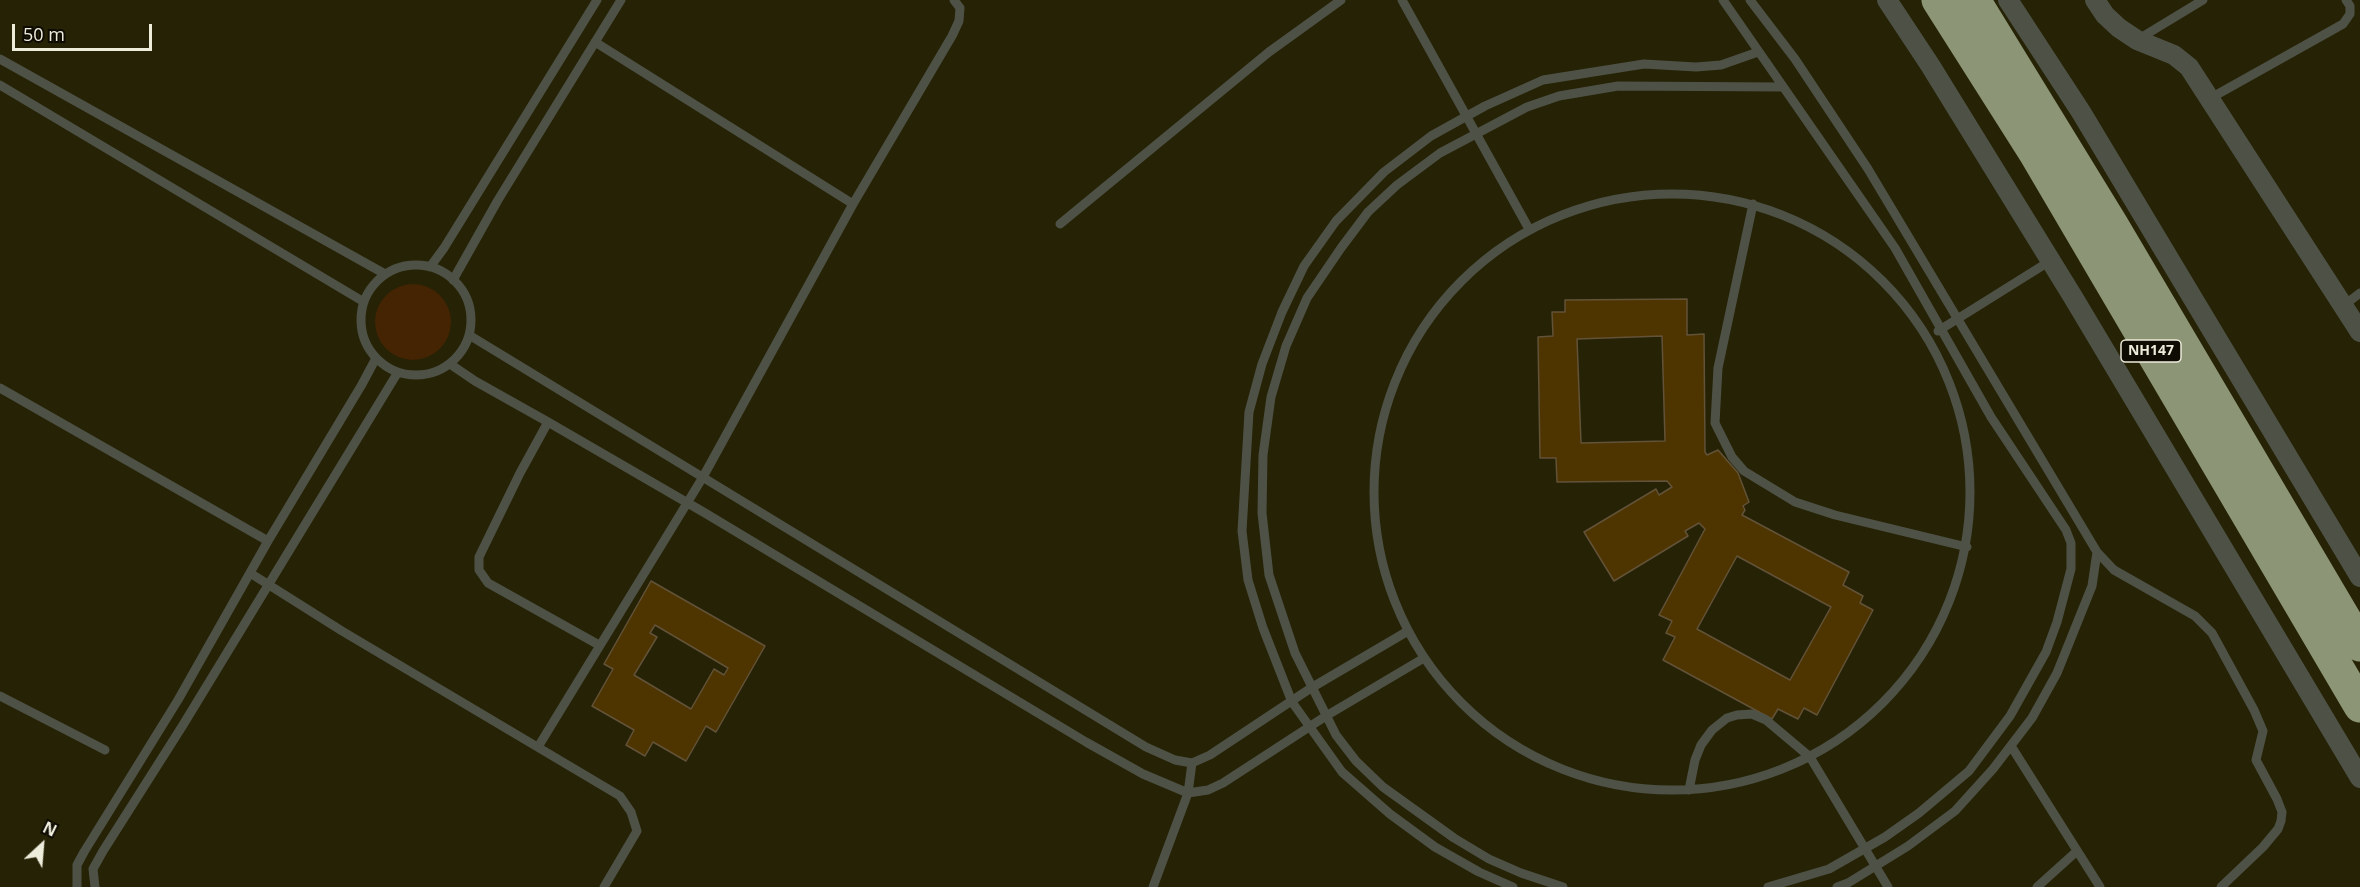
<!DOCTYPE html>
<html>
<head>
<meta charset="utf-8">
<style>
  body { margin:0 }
  #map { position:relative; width:2360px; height:887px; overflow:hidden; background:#262205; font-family:"Open Sans",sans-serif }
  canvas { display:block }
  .north { position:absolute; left:12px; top:815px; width:60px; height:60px; -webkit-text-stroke:4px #0d0b02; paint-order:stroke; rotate:26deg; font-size:16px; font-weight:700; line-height:24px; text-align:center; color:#eeecdb }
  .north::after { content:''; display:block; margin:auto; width:21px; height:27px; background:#eeecdb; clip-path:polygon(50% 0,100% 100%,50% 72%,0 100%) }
  .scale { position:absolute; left:12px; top:24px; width:140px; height:27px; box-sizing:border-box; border:3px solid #eeecdb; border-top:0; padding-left:8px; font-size:18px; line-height:21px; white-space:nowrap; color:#eeecdb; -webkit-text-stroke:4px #0d0b02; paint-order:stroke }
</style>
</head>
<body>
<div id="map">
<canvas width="2360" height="887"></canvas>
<div class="north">N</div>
<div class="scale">50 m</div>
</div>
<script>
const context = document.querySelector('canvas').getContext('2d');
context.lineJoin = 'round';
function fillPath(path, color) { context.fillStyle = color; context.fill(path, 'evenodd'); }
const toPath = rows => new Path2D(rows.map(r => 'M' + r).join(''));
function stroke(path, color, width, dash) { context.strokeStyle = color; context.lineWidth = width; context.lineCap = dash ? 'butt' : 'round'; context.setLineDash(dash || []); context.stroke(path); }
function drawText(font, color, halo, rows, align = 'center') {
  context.font = font + ' "Open Sans",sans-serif'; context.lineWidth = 6; context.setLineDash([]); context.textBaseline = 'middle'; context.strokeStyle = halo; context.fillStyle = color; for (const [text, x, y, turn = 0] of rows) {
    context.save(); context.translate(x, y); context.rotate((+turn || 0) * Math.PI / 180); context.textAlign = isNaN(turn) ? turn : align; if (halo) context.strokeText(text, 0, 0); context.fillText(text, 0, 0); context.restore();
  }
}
const green = toPath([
  '375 322a38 38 0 1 1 76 0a38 38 0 1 1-76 0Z'
]);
const building = toPath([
  [1687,299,1687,335,1704,334,1705,452,1707,455,1718,450,1738,473,1749,502,1743,506,1745,510,1742,515,1849,572,1843,585,1863,596,1860,603,1873,610,1817,715,1804,708,1798,719,1778,709,1772,719,1663,660,1675,637,1666,633,1672,621,1659,615,1705,529,1699,523,1685,531,1688,536,1614,581,1584,532,1656,489,1659,495,1672,487,1667,481,1557,482,1556,458,1540,458,1538,337,1553,336,1552,312,1565,312,1565,300,1687,299],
  [1662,336,1665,441,1581,443,1577,339,1662,336],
  [1737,556,1831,607,1790,680,1697,629,1737,556],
  [651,581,765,646,716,732,706,726,686,761,653,742,645,756,626,745,634,730,592,706,613,669,604,664,651,581],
  [655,625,728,668,724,675,714,669,691,709,634,675,657,637,650,633,655,625]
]);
const lane = toPath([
  [1402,0,1529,229],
  [1723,0,1895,248,1991,417,2066,530,2071,543,2071,569,2057,622,2046,652,2010,716,1969,771,1919,813,1885,837,1829,869,1768,887],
  [1750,0,1795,59,1868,169,2097,552,2114,570,2195,616,2212,633,2254,710,2263,731,2256,760,2277,799,2282,812,2281,821,2278,829,2263,847,2221,887],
  [2137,40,2203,0],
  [595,42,853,204],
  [0,59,385,274],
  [0,85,364,302],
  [2209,99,2343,24,2350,14,2350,6,2346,0],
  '1374 492a298 298 0 1 1 596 0a298 298 0 1 1-596 0Z',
  [1753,204,1718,368,1715,423,1732,457,1744,471,1795,502,1835,515,1967,547],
  [1060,224,1269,52,1341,0],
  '361 320a55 55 0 1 1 110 0a55 55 0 1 1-110 0Z',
  [430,267,444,248,597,0],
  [453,280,498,200,621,0],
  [2343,306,2360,293],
  [1938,331,2050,261],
  [469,335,1146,747,1175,760,1192,763,1210,755,1311,688,1408,631],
  [450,364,475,381,548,422,705,513,1086,742,1143,774,1188,793,1208,790,1223,783,1326,716,1424,658],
  [0,388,268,541],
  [548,422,520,473,479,557,479,570,488,583,599,645],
  [250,573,342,631,620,796,631,812,637,831,604,887],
  [0,696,105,750],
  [2011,746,2100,887],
  [538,747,703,477,853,204,952,36,959,21,960,8,954,0],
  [1689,790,1695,760,1701,745,1712,730,1727,718,1737,715,1752,714,1766,720,1810,757,1888,887],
  [77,887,77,865,84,852,178,700,268,541,361,386,376,358],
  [95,887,93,869,103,851,183,725,398,372],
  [1153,887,1188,793,1192,763],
  [1513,887,1479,872,1435,847,1390,814,1342,772,1292,702,1263,628,1248,580,1242,531,1249,412,1262,364,1282,312,1304,266,1336,221,1384,172,1431,136,1485,106,1543,80,1644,64,1696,67,1721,65,1758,52],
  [1563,887,1521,873,1489,859,1454,838,1383,787,1356,761,1336,735,1295,653,1269,575,1262,513,1263,455,1271,397,1286,346,1307,298,1341,248,1368,212,1397,185,1440,153,1527,107,1559,96,1618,86,1782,87],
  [1837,887,1848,883,1908,846,1955,811,1993,769,2032,718,2057,673,2092,586,2097,552],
  [2037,887,2077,851]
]);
const street = toPath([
  [1887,0,1930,65,2073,297,2360,778],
  [2008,0,2081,112,2360,577],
  [2095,0,2105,15,2119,28,2137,40,2174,55,2189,67,2360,332]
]);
const highway = toPath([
  [1938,0,2035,153,2360,706],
  [1974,0,2112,225,2360,645]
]);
const shields = [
  [2151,351,60]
];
const shieldNames = [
  ["NH147",2151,351]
];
fillPath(green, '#442403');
fillPath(building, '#4e3500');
stroke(building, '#625238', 1.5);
stroke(lane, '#4e5246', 9);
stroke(street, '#4e5246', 20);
stroke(highway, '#8c9576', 33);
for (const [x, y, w] of shields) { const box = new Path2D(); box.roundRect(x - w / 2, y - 11, w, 22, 4.5); context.fillStyle = '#0d0b02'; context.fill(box); stroke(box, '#eeecdb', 1.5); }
drawText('bold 14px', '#eeecdb', null, shieldNames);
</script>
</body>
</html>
